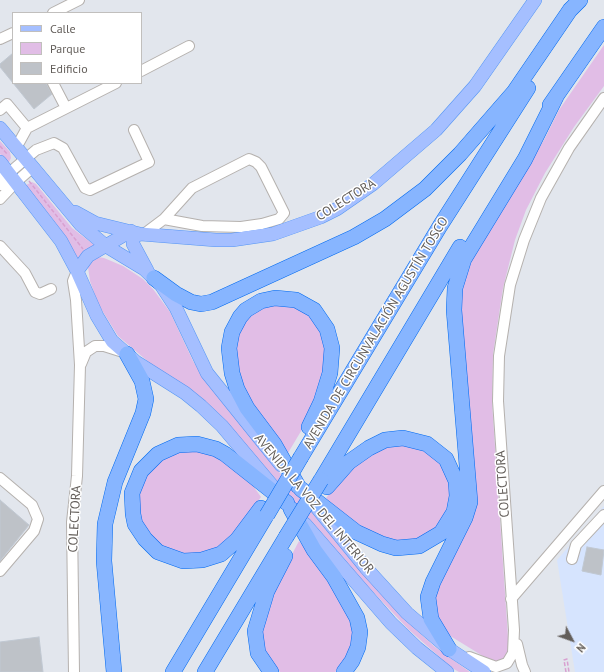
<!DOCTYPE html>
<html>
<head>
<meta charset="utf-8">
<style>
  body { margin:0 }
  #map { position:relative; width:604px; height:672px; overflow:hidden; background:#e2e6ed; font-family:"PT Sans",sans-serif }
  canvas { display:block }
  .legend { position:absolute; left:12px; top:12px; width:130px; height:72px; box-sizing:border-box; background:#fff; border:1px solid #c1bfbd; margin:0; padding:5px 7px; list-style:none; font-size:12px; color:#635e5a }
  .legend li { display:flex; align-items:center; gap:8px; height:20px }
  .legend b { width:20px; border:1px solid #c1bfbd }
  .north { position:absolute; left:552px; top:620px; width:40px; height:40px; -webkit-text-stroke:3px #fff; paint-order:stroke; rotate:131deg; font-size:11px; font-weight:700; line-height:16px; text-align:center; color:#635e5a }
  .north::after { content:''; display:block; margin:auto; width:14px; height:18px; background:#635e5a; clip-path:polygon(50% 0,100% 100%,50% 72%,0 100%) }
</style>
</head>
<body>
<div id="map">
<canvas width="604" height="672"></canvas>
<ul class="legend">
<li><b style="height:5px;background:#a5bfff"></b>Calle</li>
<li><b style="height:11px;background:#e1bde6"></b>Parque</li>
<li><b style="height:11px;background:#bec2c8"></b>Edificio</li>
</ul>
<div class="north">N</div>
</div>
<script>
const context = document.querySelector('canvas').getContext('2d');
context.lineJoin = 'round';
function fillPath(path, color) { context.fillStyle = color; context.fill(path, 'evenodd'); }
const toPath = rows => new Path2D(rows.map(r => 'M' + r).join(''));
function stroke(path, color, width, dash) { context.strokeStyle = color; context.lineWidth = width; context.lineCap = dash ? 'butt' : 'round'; context.setLineDash(dash || []); context.stroke(path); }
function drawText(font, color, halo, rows, align = 'center') {
  context.font = font + ' "PT Sans",sans-serif'; context.lineWidth = 3; context.setLineDash([]); context.textBaseline = 'middle'; context.strokeStyle = halo; context.fillStyle = color; for (const [text, x, y, turn = 0] of rows) {
    context.save(); context.translate(x, y); context.rotate((+turn || 0) * Math.PI / 180); context.textAlign = isNaN(turn) ? turn : align; if (halo) context.strokeText(text, 0, 0); context.fillText(text, 0, 0); context.restore();
  }
}
const commercial = toPath([
  [604,506,604,672,575,672,557,560]
]);
const green = toPath([
  [604,45,604,86,574,127,545,173,526,210,515,240,503,288,493,354,492,403,509,652,502,662,491,661,447,634,442,628,433,602,433,597,469,518,458,311,469,258,544,140,559,110],
  [0,141,10,152,11,158,8,164,0,154],
  [32,182,36,184,72,228,97,247,79,260,58,226,26,185],
  [98,257,104,258,123,266,143,279,153,289,170,312,193,361,208,385,350,559,390,604,411,625,435,647,470,672,459,672,452,668,408,629,344,561,217,412,197,394,151,364,118,336,98,304,90,281,88,267,94,258],
  [289,304,308,313,323,334,326,361,310,416,288,453,255,410,236,371,236,340,245,321,253,313,270,305],
  [392,445,417,446,443,465,452,494,442,523,423,538,397,542,363,530,338,511,326,498,341,479,367,456],
  [191,449,218,456,251,483,261,497,243,522,223,544,211,552,187,555,159,545,141,522,138,494,149,471,169,455],
  [299,541,323,570,353,623,353,644,339,669,335,672,280,672,265,654,260,633,278,581]
]);
const building = toPath([
  [13,53,13,83,0,67,0,64,13,53],
  [13,83,46,83,52,94,34,109,13,83],
  [0,500,29,525,0,561,0,500],
  [587,547,604,550,601,575,582,571,587,547],
  [39,637,43,672,0,672,0,642,39,637]
]);
const path = toPath([
  [0,146,8,155],
  [29,181,83,249],
  [566,672,564,660,567,659,569,672]
]);
const minor = toPath([
  [53,13,79,0],
  [0,39,13,33],
  [141,71,189,46],
  [53,83,66,108],
  [0,110,7,104,27,128,116,83],
  [16,148,27,128],
  [0,177,9,173,36,150,54,143,63,148,85,188,90,190,149,162,134,130],
  [0,185,16,182],
  [0,199,16,182,32,168],
  [144,234,164,219,202,226,241,227,262,224,279,219,284,213,261,167,256,162,249,159,192,188,164,219],
  [0,246,25,273,35,292,40,294,51,289],
  [81,364,86,352,95,346,104,346,123,352],
  [0,478,32,505,38,519,34,531,0,571],
  [572,559,576,545,604,515],
  [511,599,604,491],
  [517,644,522,665,525,672],
  [469,657,496,667,507,663,513,653,514,630,498,401,499,356,510,285,524,240,541,198,569,148,604,98],
  [74,672,72,522,77,476,80,365,76,300,73,281,77,271]
]);
const major = toPath([
  [0,128,81,225,106,246,144,269,161,285,176,308,207,373,281,465],
  [0,162,61,241,77,271,97,316,112,341,136,362,185,393,201,406,222,426,275,489],
  [75,212,95,223,140,234,216,240,232,240,273,234,321,217,337,209,373,184,436,130,475,86,535,0],
  [140,234,133,237,133,244,147,270],
  [77,271,88,256,131,231],
  [313,503,366,568,407,613,449,649,484,672],
  [305,524,391,623,417,648,447,672]
]);
const highway = toPath([
  [550,105,604,27],
  [154,278,176,294,191,302,201,304,212,302,354,237,385,219,425,189,460,154,514,92,570,10,580,0],
  [301,457,440,226,528,88],
  [321,480,460,247],
  [298,486,274,444,247,408,237,389,232,373,229,348,232,332,240,317,246,310,261,301,275,298,296,300,314,310,327,329,332,348,330,373,321,402,309,427],
  [301,489,356,532,382,544,396,548,419,546,441,533,454,512,457,496,456,481,446,459,427,444,403,438,385,440,369,448,349,462,327,487],
  [261,508,237,540,221,554,202,560,183,561,158,552,145,539,135,524,133,514,132,493,141,471,158,454,178,445,197,444,216,449,225,454,287,503],
  [291,509,314,550,334,577,357,618,360,632,358,647,352,661,344,672],
  [449,649,431,619,428,597,433,582,465,518,470,502,454,310,455,288,464,259,525,159,556,97],
  [114,672,104,561,105,524,115,482,143,413,146,399,142,381,127,354],
  [173,672,266,516],
  [205,672,286,537],
  [271,672,258,653,255,631,267,591,285,556]
]);
const highwayBridge = toPath([
  [267,515,301,457],
  [286,537,321,480]
]);
const streetNames = [
  ["COLECTORA",346,200,-32],
  ["AVENIDA DE CIRCUNVALACIÓN AGUSTÍN TOSCO",376,333,-59],
  ["COLECTORA",503,484,-94],
  ["AVENIDA LA VOZ DEL INTERIOR",314,504,50],
  ["COLECTORA",75,519,-87]
];
fillPath(commercial, '#d6e4fe');
fillPath(green, '#e1bde6');
fillPath(building, '#bec2c8');
stroke(building, '#c0c8d2', 1);
stroke(minor, '#b5b1ae', 12);
stroke(major, '#5495f4', 14);
stroke(highway, '#0069ef', 16);
stroke(path, '#d8a0d0', 1.5, [4, 2]);
stroke(minor, '#fff', 10);
stroke(major, '#a5bfff', 13);
stroke(highway, '#87b5ff', 15);
stroke(highwayBridge, '#0069ef', 16, []);
stroke(highwayBridge, '#87b5ff', 15);
drawText('13px', '#635e5a', '#fff', streetNames);
</script>
</body>
</html>
